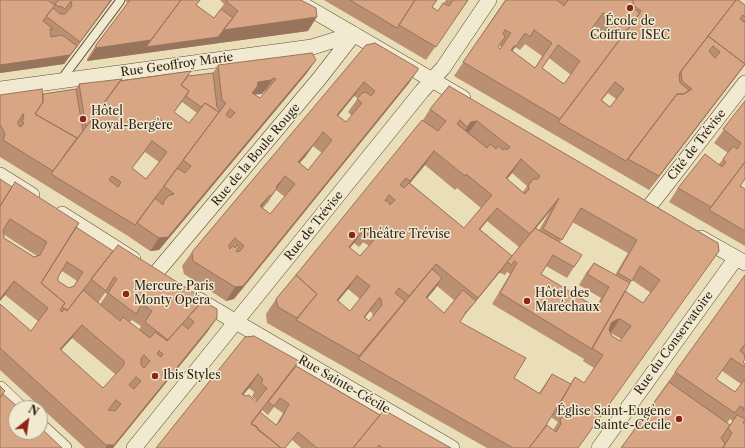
<!DOCTYPE html>
<html>
<head>
<meta charset="utf-8">
<style>
  body { margin:0 }
  #map { position:relative; width:745px; height:448px; overflow:hidden; background:#eadeb8; font-family:"Libre Caslon Text",serif }
  canvas { display:block }
  .north { position:absolute; left:8px; top:400px; width:40px; height:40px; box-sizing:border-box; background:#f1ead1; border:1px solid #a39985; border-radius:50%; rotate:30deg; font-size:11px; font-weight:700; line-height:16px; text-align:center; color:#2d1f14 }
  .north::after { content:''; display:block; margin:auto; width:14px; height:18px; background:#8f2418; clip-path:polygon(50% 0,100% 100%,50% 72%,0 100%) }
</style>
</head>
<body>
<div id="map">
<canvas width="745" height="448"></canvas>
<div class="north">N</div>
</div>
<script>
const context = document.querySelector('canvas').getContext('2d');
context.lineJoin = 'round';
const toPath = rows => new Path2D(rows.map(r => 'M' + r).join(''));
function stroke(path, color, width, dash) { context.strokeStyle = color; context.lineWidth = width; context.lineCap = dash ? 'butt' : 'round'; context.setLineDash(dash || []); context.stroke(path); }
function fillPath(path, color) { context.fillStyle = color; context.fill(path, 'evenodd'); }
function drawText(font, color, halo, rows, align = 'center') {
  context.font = font + ' "Libre Caslon Text",serif'; context.lineWidth = 3; context.setLineDash([]); context.textBaseline = 'middle'; context.strokeStyle = halo; context.fillStyle = color; for (const [text, x, y, turn = 0] of rows) {
    context.save(); context.translate(x, y); context.rotate((+turn || 0) * Math.PI / 180); context.textAlign = isNaN(turn) ? turn : align; if (halo) context.strokeText(text, 0, 0); context.fillText(text, 0, 0); context.restore();
  }
}
const lane = toPath([
  [61,80,120,1]
]);
const street = toPath([
  [295,0,463,98],
  [0,89,312,47,354,34],
  [0,175,32,195],
  [649,207,745,83],
  [62,214,133,259],
  [701,238,745,263],
  [156,273,319,79,354,34],
  [199,300,236,322,452,448],
  [0,389,20,408],
  [40,426,64,448],
  [134,448,422,91,443,68,489,0],
  [599,448,736,258]
]);
const wall = toPath([
  [0,0,55,5,48,0,112,0,64,64,0,73],
  [124,0,200,0,196,5,214,18,224,4,220,0,301,0,308,31,87,61,87,59,96,45,128,3],
  [324,0,437,0,432,7,438,11,446,0,468,0,426,60],
  [505,0,739,0,745,5,745,65,649,190,454,76],
  [594,26,604,33,600,38,590,31],
  [525,44,542,56,535,68,512,51,515,47,520,50],
  [499,45,501,47,500,49,498,47],
  [549,58,571,75,564,84,542,68],
  [608,93,616,99,610,107,602,100],
  [366,45,409,83,234,299,226,301,184,274,182,266,192,252],
  [354,96,358,98,348,112,352,116,346,122,338,116],
  [313,146,322,153,308,170,300,163,305,157],
  [276,190,285,197,270,214,263,208],
  [316,60,306,74,159,250,150,251,128,236,0,157,0,95,43,94,76,89,79,84,188,76,213,73,218,65],
  [264,91,265,92,260,98,254,94,262,94],
  [182,102,197,113,189,123,174,112],
  [145,152,159,162,146,179,132,168],
  [449,86,718,243,578,448,487,448,267,323,266,314,276,299,423,120,430,109],
  [425,165,455,190,457,188,481,208,464,228,410,183],
  [512,173,527,186,523,192,507,179],
  [550,211,539,230,536,228],
  [487,221,519,247,512,256,480,229],
  [572,222,628,253,615,275,594,263,586,273,579,285,601,298,596,307,541,274,546,266,567,278,574,267,560,242],
  [363,242,369,246,360,256,350,248,354,243,359,247],
  [500,272,500,273,505,275,507,272,510,274,492,304,584,359,583,361,594,368,584,383,575,377,570,384,552,374,539,393,514,378,460,322,462,318],
  [632,280,651,293,643,303,623,294],
  [437,286,454,300,444,313,427,298],
  [348,289,360,299,350,311,338,301],
  [370,311,372,313,373,317,369,321,365,317],
  [611,333,621,339,620,341,612,336],
  [551,417,558,422,553,430,545,427],
  [745,101,741,186,745,189,745,246,669,202,678,188,719,164,728,153,714,143],
  [0,179,113,251,203,301,208,331,113,448,85,448,0,370,0,304,31,331,39,322,5,295,0,301],
  [3,234,37,256,34,257,4,238],
  [62,271,77,281,74,286,69,288,58,281,58,277],
  [105,293,107,294,100,304,98,303],
  [132,320,141,326,139,330,130,322],
  [72,338,115,374,115,376,103,388,61,350],
  [745,275,745,356,745,355,743,362,745,364,745,448,621,448,666,385,675,372],
  [722,371,741,384,735,392,716,379],
  [730,419,733,421,730,425,727,423],
  [245,337,380,415,451,448,301,448,292,440,285,448,156,448],
  [249,388,254,392,252,397,257,401,256,402,246,396,243,394],
  [274,407,283,413,277,423,276,425,260,413,263,410,262,410,268,415]
]);
const shadedWall = toPath([
  [111,0,112,0,64,64,0,73,0,65,70,55],
  [317,17,308,31,87,61,96,48],
  [514,46,516,46,506,60,504,59],
  [316,60,306,74,159,250,150,251,159,238],
  [745,64,745,65,649,190,659,176],
  [418,70,409,83,234,299,226,301,235,287],
  [274,78,262,94,252,95,258,82],
  [364,82,354,96,328,128,337,115],
  [477,121,467,135,458,140,471,122],
  [323,132,305,157,288,175,298,162],
  [434,151,425,165,400,195,410,181],
  [521,159,512,173,496,192,506,178],
  [285,176,268,202,262,209,273,194,276,187],
  [270,195,261,208,260,206],
  [559,198,550,211,520,248,530,234],
  [497,208,487,221,470,242,479,229],
  [372,228,363,242,359,247,368,234],
  [363,230,354,243,339,261,349,247],
  [512,256,500,272,458,323,466,312],
  [357,276,348,289,328,313,337,300],
  [442,278,435,289,419,308,426,297],
  [14,281,5,295,0,301,0,299],
  [379,298,370,311,355,330,364,317],
  [217,318,208,331,113,448,105,448],
  [620,319,611,332,606,333,611,323,616,320],
  [82,325,72,338,50,362,60,349],
  [258,374,249,388,233,407,242,394]
]);
const building = toPath([
  [0,0,47,0,55,5,43,21,53,29,50,29,51,37,62,35,77,46,70,55,0,65,0,0],
  [59,0,111,0,80,42,46,16,53,8,60,14,65,14,72,6,71,1,65,9,60,6,59,7,55,4,59,0],
  [130,0,181,0,151,40,96,48,96,45,130,0],
  [181,0,200,0,196,5,214,18,221,9,233,18,218,37,146,47,181,0],
  [227,0,301,0,316,8,317,17,223,30,238,11,226,1,227,0],
  [350,0,415,0,397,28,350,0],
  [415,0,437,0,432,7,438,11,443,3,449,6,453,0,468,0,436,47,399,25,415,0],
  [506,0,557,0,564,6,568,0,632,0,634,2,631,7,640,13,560,119,463,62,506,0],
  [603,13,613,20,600,38,590,31,603,13],
  [505,30,511,33,500,49,498,47,505,37,503,33,505,30],
  [534,30,552,43,535,68,511,50,514,46,516,46,525,33,530,37,534,30],
  [558,45,580,61,564,84,542,68,558,45],
  [632,0,736,0,679,74,680,83,689,90,684,94,677,94,626,161,558,122,641,11,632,4,634,2,632,0],
  [615,82,624,89,610,107,601,100,615,82],
  [736,0,738,0,745,5,745,17,743,15,740,19,744,22,745,20,745,64,708,36,736,0],
  [708,36,745,64,659,176,628,159,677,94,684,94,692,89,682,81,681,71,708,36],
  [713,46,720,52,715,58,709,51,713,46],
  [375,43,418,68,418,70,243,286,235,287,193,261,192,252,366,45,375,43],
  [364,82,375,91,371,96,366,92,362,93,357,99,362,103,346,122,337,115,364,82],
  [323,132,332,140,308,170,298,162,314,144,323,132],
  [285,176,295,184,270,214,260,206,270,195,271,196,277,188,276,187,285,176],
  [235,238,244,246,240,251,237,252,236,251,239,247,237,245,235,248,233,246,230,249,229,247,229,245,235,238],
  [312,53,316,60,168,237,159,238,137,223,155,198,163,205,164,201,168,196,174,194,164,186,177,168,185,173,191,166,183,160,226,103,222,100,218,65,312,53],
  [274,78,276,79,260,98,252,93,257,87,258,82,271,80,274,78],
  [230,109,235,113,230,118,226,115,230,109],
  [191,71,181,85,189,91,174,112,189,123,205,103,219,112,135,225,51,174,120,81,191,71],
  [157,117,165,123,161,128,153,121,157,117],
  [152,141,167,152,146,179,132,168,152,141],
  [112,176,121,182,118,187,109,180,112,176],
  [213,73,217,107,220,110,219,112,205,103,201,107,186,96,189,91,181,85,188,76,213,73],
  [122,79,86,127,79,84,122,79],
  [449,86,718,243,719,251,578,448,529,448,547,425,556,432,561,424,560,420,564,415,568,415,570,416,572,412,560,403,575,377,584,383,603,355,592,348,625,291,643,303,660,280,640,266,632,281,618,273,637,240,581,208,562,240,543,229,559,198,530,234,497,208,479,229,512,256,478,298,436,264,409,296,399,288,395,293,405,301,359,356,296,320,317,294,296,275,422,120,438,131,446,121,430,109,449,86],
  [460,120,467,127,471,122,477,121,510,147,507,150,504,148,503,150,498,146,496,149,490,144,487,148,457,124,460,120],
  [434,151,465,176,466,174,492,195,464,228,409,183,404,188,400,185,406,178,410,181,434,151],
  [521,159,540,176,538,179,533,179,528,186,529,189,525,194,506,178,521,159],
  [389,195,395,200,390,205,388,201,385,201,389,195],
  [372,228,379,234,360,256,349,247,363,230,368,234,372,228],
  [357,276,370,286,350,311,337,300,357,276],
  [379,298,381,299,382,305,369,321,364,317,379,298],
  [620,319,631,326,620,341,612,336,609,330,611,323,616,320,620,319],
  [42,89,43,102,35,114,77,138,53,171,3,140,5,134,1,126,0,126,0,95,42,89],
  [23,114,24,118,22,121,24,123,21,127,18,125,18,122,23,114],
  [76,89,83,131,76,140,77,138,35,114,43,102,43,94,76,89],
  [745,101,745,162,711,207,678,188,705,154,722,167,726,162,723,159,733,146,737,149,741,143,723,129,745,101],
  [745,162,745,179,740,186,745,189,745,231,709,210,745,162],
  [0,179,12,187,0,206,0,179],
  [15,182,79,223,41,283,65,303,60,310,62,312,65,308,67,311,83,290,120,321,123,317,150,338,155,332,167,341,182,324,188,329,194,322,188,317,203,301,217,309,217,318,114,445,106,445,0,348,0,304,31,331,48,308,14,281,0,299,0,206,15,182],
  [10,219,47,242,40,255,34,257,4,238,3,230,10,219],
  [82,325,124,361,124,365,103,388,60,349,82,325],
  [159,351,163,354,161,357,157,354,159,351],
  [144,355,150,361,144,368,141,365,141,358,144,355],
  [136,377,141,381,134,389,129,385,136,377],
  [116,400,121,404,115,411,108,410,116,400],
  [76,227,113,251,67,311,62,307,65,303,41,283,76,227],
  [67,262,83,272,74,286,69,288,58,281,58,277,67,262],
  [535,228,582,255,574,267,553,255,541,274,597,308,609,287,587,274,594,263,630,283,592,349,500,293,517,263,514,261,512,265,507,262,535,228],
  [118,245,204,299,168,340,145,322,152,311,142,304,136,314,108,293,117,279,114,277,106,291,91,279,118,245],
  [432,269,442,278,426,297,444,313,463,290,476,301,466,312,460,322,526,358,514,378,540,394,552,374,571,384,545,427,529,448,513,448,358,359,432,269],
  [296,275,317,294,297,318,278,307,276,299,296,275],
  [745,275,745,344,740,351,744,354,745,359,743,362,745,364,745,367,731,358,716,379,735,392,745,379,745,411,743,410,744,408,740,406,735,413,675,372,745,275],
  [254,336,299,361,251,423,281,448,156,448,245,337,254,336],
  [258,374,263,379,261,384,267,388,256,402,249,395,246,396,242,394,258,374],
  [296,366,380,415,353,448,317,448,298,432,285,448,281,448,257,429,258,428,255,425,254,426,251,424,260,412,276,425,280,421,289,404,280,398,274,406,268,402,296,366],
  [669,382,730,425,721,438,725,444,722,448,621,448,669,382],
  [0,386,5,391,0,397,0,386],
  [3,394,19,408,16,408,16,432,40,432,40,427,62,448,0,448,0,398,3,394],
  [384,410,451,448,382,448,379,445,377,448,353,448,384,410],
  [737,415,745,419,743,423,745,424,745,448,723,448,732,433,728,428,737,415]
]);
const markers = [
  [630,8,4,"#8f2418"],
  [83,119,4,"#8f2418"],
  [352,235,4,"#8f2418"],
  [126,294,4,"#8f2418"],
  [527,301,4,"#8f2418"],
  [155,376,4,"#8f2418"],
  [679,419,4,"#8f2418"]
];
const poiNames = [
  ["École de",630,22,"center"],
  ["Coiffure ISEC",630,36,"center"],
  ["Hôtel",91,112],
  ["Royal-Bergère",91,126],
  ["Théâtre Trévise",360,235],
  ["Mercure Paris",134,287],
  ["Monty Opéra",134,301],
  ["Hôtel des",535,294],
  ["Maréchaux",535,308],
  ["Ibis Styles",163,376],
  ["Église Saint-Eugène",671,412,"right"],
  ["Sainte-Cécile",671,426,"right"]
];
const streetNames = [
  ["Rue Geoffroy Marie",177,65,-8],
  ["Cité de Trévise",697,145,-52],
  ["Rue de la Boule Rouge",256,155,-50],
  ["Rue de Trévise",314,226,-51],
  ["Rue du Conservatoire",674,343,-54],
  ["Rue Sainte-Cécile",344,385,30]
];
stroke(lane, '#5c4f3d', 10);
stroke(street, '#5c4f3d', 16);
stroke(lane, '#f1ead1', 8);
stroke(street, '#f1ead1', 15);
fillPath(wall, '#bb8f72');
fillPath(shadedWall, '#98745d');
fillPath(building, '#d9a685');
stroke(building, '#98745d', 1);
for (const [x, y, r, color] of markers) { const dot = new Path2D(); dot.arc(x, y, r, 0, 2 * Math.PI); context.fillStyle = color; context.fill(dot); stroke(dot, '#f1ead1', 1.5); }
drawText('12px', '#2d1f14', '#f1ead1', poiNames, 'left');
drawText('12px', '#2d1f14', '#f1ead1', streetNames);
</script>
</body>
</html>
